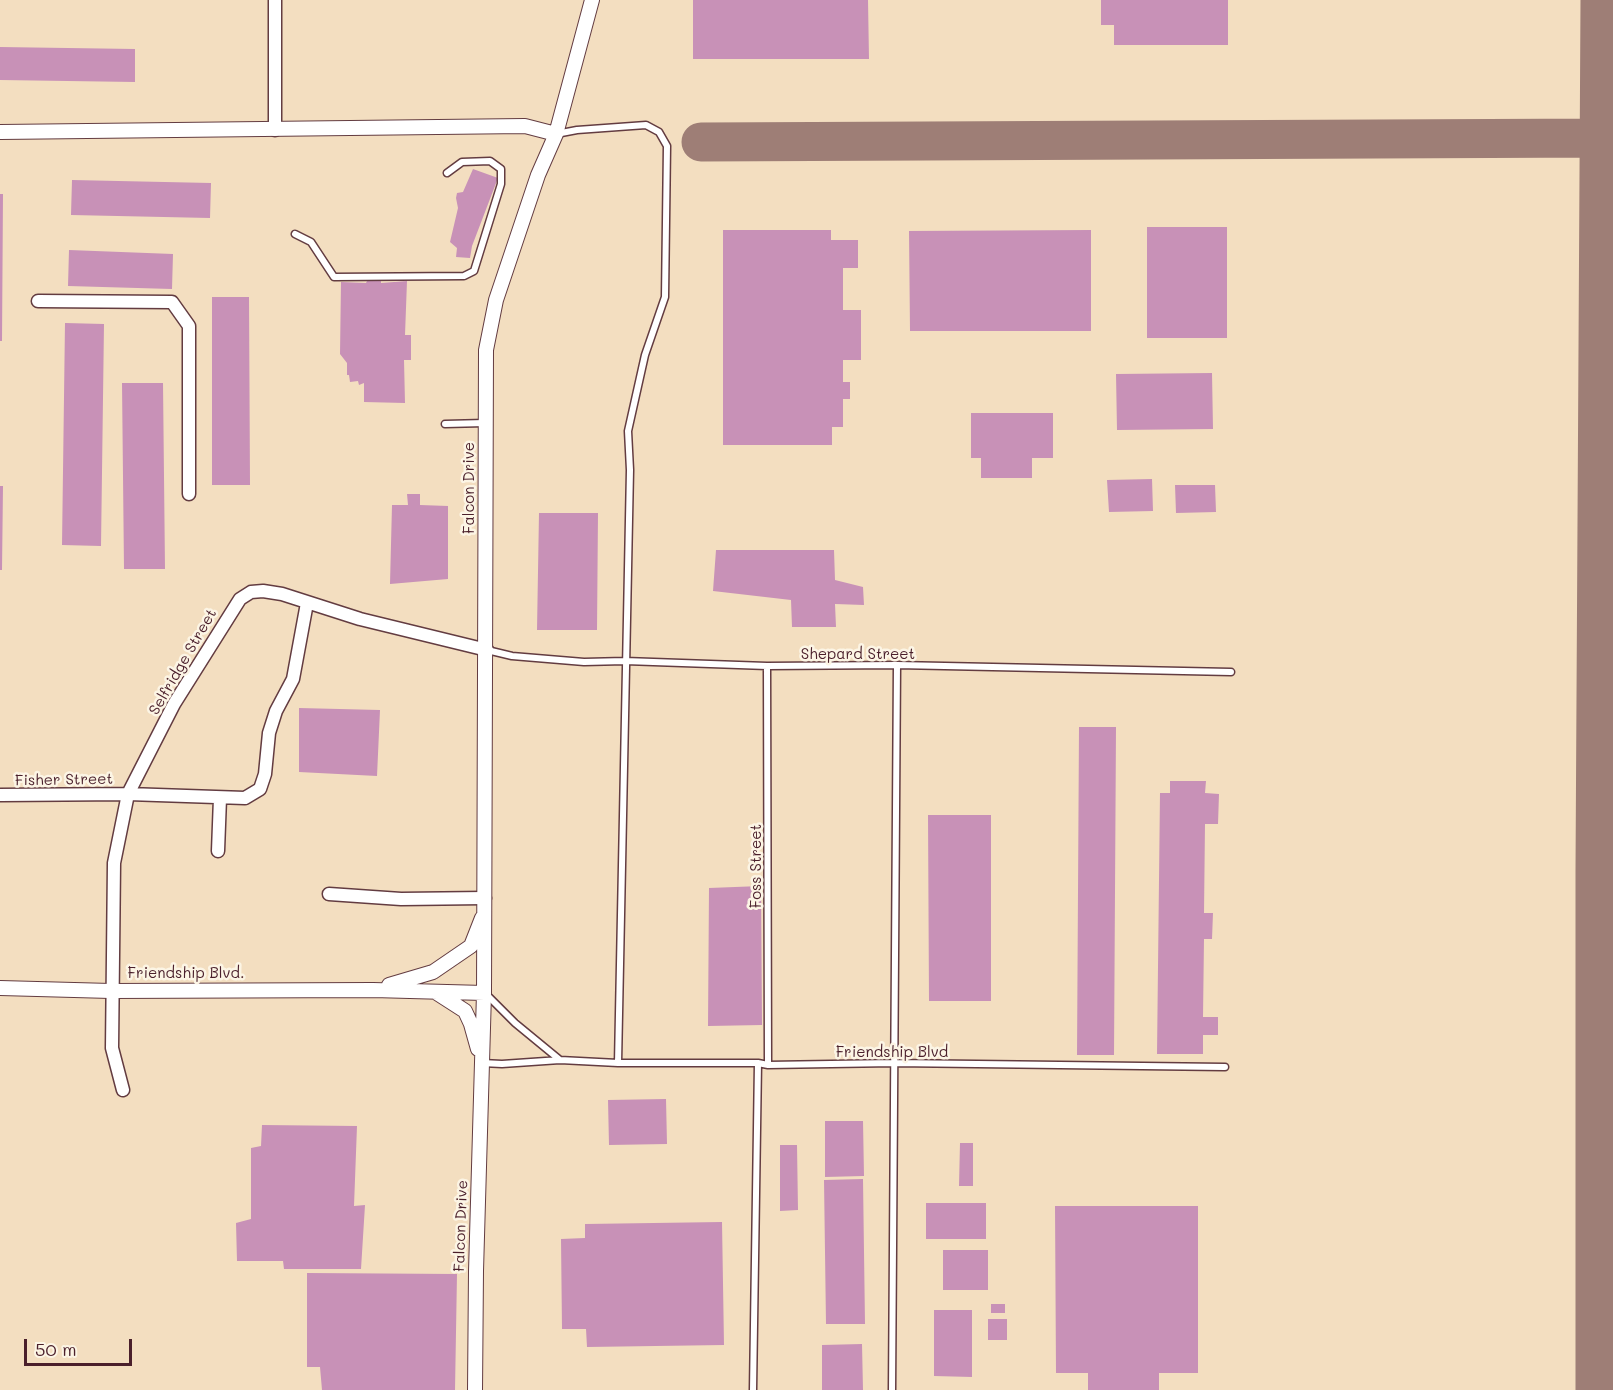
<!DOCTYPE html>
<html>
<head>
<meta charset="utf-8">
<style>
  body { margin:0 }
  #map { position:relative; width:1613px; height:1390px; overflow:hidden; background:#f3dec0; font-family:Mali,sans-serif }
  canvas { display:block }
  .scale { position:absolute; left:24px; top:1339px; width:108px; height:27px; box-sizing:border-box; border:3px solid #4a1f2b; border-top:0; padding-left:8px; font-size:18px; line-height:21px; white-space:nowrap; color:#4a1f2b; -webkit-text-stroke:4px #fcf5e5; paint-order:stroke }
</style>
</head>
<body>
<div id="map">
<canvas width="1613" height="1390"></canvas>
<div class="scale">50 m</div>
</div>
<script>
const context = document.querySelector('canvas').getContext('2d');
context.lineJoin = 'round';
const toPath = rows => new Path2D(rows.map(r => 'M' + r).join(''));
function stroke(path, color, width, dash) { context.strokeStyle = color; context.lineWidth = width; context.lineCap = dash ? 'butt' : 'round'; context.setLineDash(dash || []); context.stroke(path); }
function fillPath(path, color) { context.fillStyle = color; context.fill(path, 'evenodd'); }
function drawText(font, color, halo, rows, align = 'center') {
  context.font = font + ' Mali,sans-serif'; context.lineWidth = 5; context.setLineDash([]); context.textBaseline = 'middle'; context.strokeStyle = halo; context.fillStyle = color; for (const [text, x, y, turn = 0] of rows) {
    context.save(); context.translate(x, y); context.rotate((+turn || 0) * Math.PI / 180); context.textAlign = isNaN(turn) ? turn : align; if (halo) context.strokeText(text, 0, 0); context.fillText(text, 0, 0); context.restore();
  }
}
const taxiway = toPath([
  [701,142,1601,138],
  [1595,1390,1595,871,1600,0]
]);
const building = toPath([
  [693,0,868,0,869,59,693,59],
  [1101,0,1228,0,1228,45,1114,45,1114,25,1101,25],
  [0,47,135,49,135,82,0,80],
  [473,169,498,178,472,246,470,258,456,257,457,248,450,242,458,208,456,198,457,193,463,192],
  [72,180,211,183,210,218,71,215],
  [0,194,3,194,2,341,0,341],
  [1147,227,1227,227,1227,338,1147,338],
  [723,230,831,230,831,240,858,240,858,268,843,268,843,310,861,310,861,360,843,360,843,382,850,382,850,399,843,399,843,427,832,427,832,445,723,445],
  [1091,230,1091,331,910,331,909,231],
  [69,250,173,254,172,289,68,286],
  [368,279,381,279,381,283,407,281,405,335,411,335,411,360,404,360,405,403,364,402,364,383,359,385,358,381,350,382,349,375,347,375,347,363,340,354,341,282,366,283],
  [212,297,249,297,250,485,212,485],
  [65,323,104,324,101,546,62,545],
  [1212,373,1213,429,1117,430,1116,374],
  [122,383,163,383,165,569,124,569],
  [971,413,1053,413,1053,458,1032,458,1032,478,981,478,981,458,971,458],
  [1152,479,1153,511,1109,512,1107,480],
  [1175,485,1215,485,1216,512,1176,513],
  [0,486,3,486,2,570,0,570],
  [407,494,420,494,420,505,448,506,448,579,390,584,392,505,408,505],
  [539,513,598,513,597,630,537,630],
  [716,550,834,550,835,580,863,587,864,605,835,604,836,627,792,627,791,600,713,591],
  [299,708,380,710,377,776,299,772],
  [1079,727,1116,727,1114,1055,1077,1055],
  [1170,781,1206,781,1205,793,1219,794,1218,824,1205,824,1204,913,1213,913,1212,939,1204,939,1203,1017,1218,1017,1218,1035,1203,1035,1203,1054,1157,1054,1160,793,1170,793],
  [928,815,991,815,991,1001,929,1001],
  [761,886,762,1025,708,1026,709,888],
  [666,1099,667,1144,609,1145,608,1100],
  [825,1121,863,1121,864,1176,825,1177],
  [262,1125,357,1126,354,1206,365,1205,361,1269,284,1269,283,1261,237,1261,236,1223,251,1219,251,1148,261,1146],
  [960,1143,973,1143,973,1186,959,1186],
  [780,1145,797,1145,798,1210,780,1211],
  [863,1179,865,1324,826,1324,824,1180],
  [926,1203,986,1203,986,1239,926,1239],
  [1055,1206,1198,1206,1198,1373,1159,1373,1159,1390,1088,1390,1088,1373,1056,1373],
  [722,1222,724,1345,587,1347,586,1329,562,1329,561,1239,585,1238,585,1224],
  [943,1250,988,1250,988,1290,943,1290],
  [307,1273,457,1274,455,1390,322,1390,320,1367,307,1367],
  [991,1304,1005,1304,1005,1313,991,1313],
  [934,1310,972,1310,972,1377,934,1376],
  [988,1319,1007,1319,1007,1340,988,1340],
  [862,1344,863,1390,822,1390,822,1345]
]);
const service = toPath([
  [556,134,577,130,646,125,659,132,667,146,665,297,645,355,628,431,630,470,618,1063],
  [295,234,311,242,334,277,464,276,474,271,501,184,501,169,490,161,462,162,447,173],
  [445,424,485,423],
  [487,650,512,656,584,662,625,661,767,666,897,665,1231,672],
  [767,666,768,1065],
  [487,995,515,1023,560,1060],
  [482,1063,502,1064,560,1060,618,1063,758,1063,768,1065,894,1063,1225,1067],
  [753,1390,758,1063],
  [892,1390,897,665]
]);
const minor = toPath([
  [275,130,275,0],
  [38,301,172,302,189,326,189,494],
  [0,795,128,794,245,798,260,789,265,774,269,733,276,711,293,679,307,603],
  [218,851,220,798],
  [329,894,401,899,485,898],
  [123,1090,112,1048,114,863,128,794,174,704,240,599,251,592,263,591,282,594,360,619,487,650]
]);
const tertiary = toPath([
  [0,132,525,126,556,134],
  [389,985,433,972,471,946,482,918],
  [0,988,111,991,373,990,484,993],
  [437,993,465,1011,471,1024,478,1049],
  [475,1390,476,1271,484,993,486,350,496,300,538,175,556,134,592,0]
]);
const streetNames = [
  ["Falcon Drive",469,488,-90],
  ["Shepard Street",858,654],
  ["Selfridge Street",183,662,-60],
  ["Fisher Street",64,780,-1],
  ["Foss Street",756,866,-90],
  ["Friendship Blvd.",186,973],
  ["Friendship Blvd",892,1052],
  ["Falcon Drive",461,1226,-88]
];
stroke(taxiway, '#9e7e76', 39);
fillPath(building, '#c891b7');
stroke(service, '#633c41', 9);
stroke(minor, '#633c41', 15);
stroke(tertiary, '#633c41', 16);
stroke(service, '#fff', 6);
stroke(minor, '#fff', 12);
stroke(tertiary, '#fff', 14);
drawText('15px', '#4a1f2b', '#fcf5e5', streetNames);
</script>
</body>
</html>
